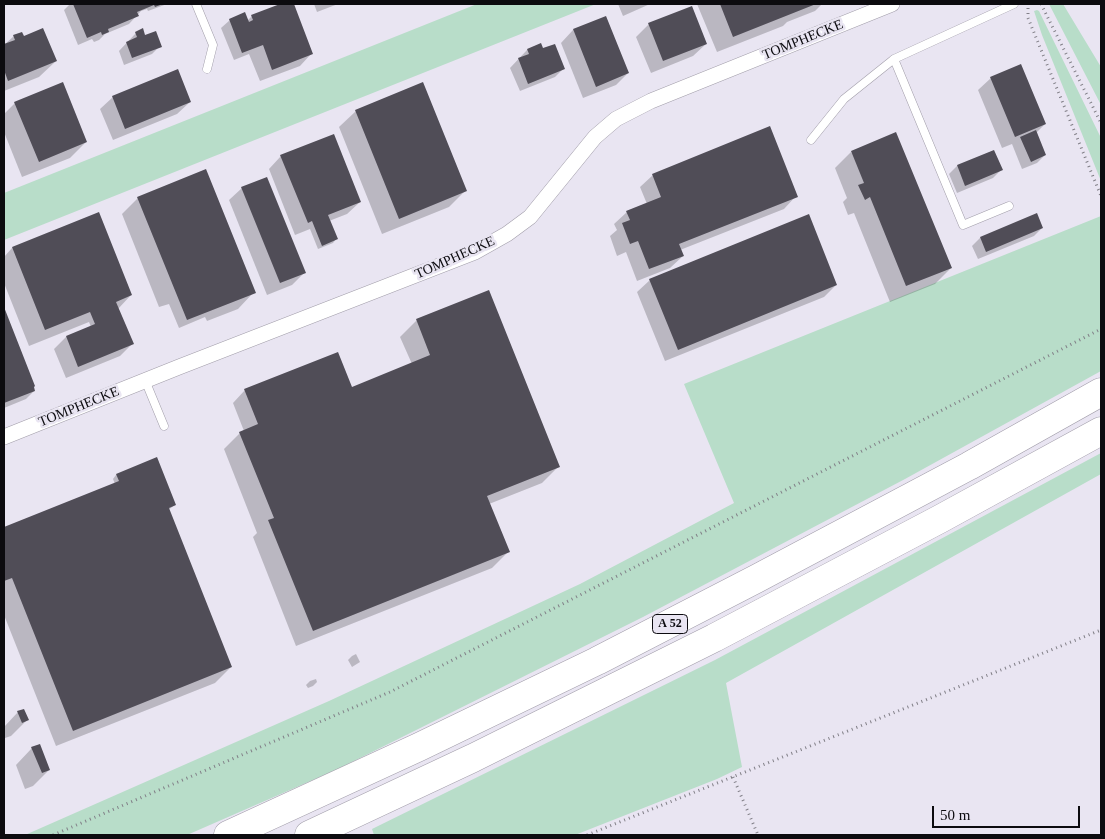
<!DOCTYPE html>
<html>
<head>
<meta charset="utf-8">
<style>
  body { margin:0 }
  #map { position:relative; width:1105px; height:839px; overflow:hidden; background:#e9e5f2; font-family:Georgia,serif }
  canvas { display:block }
  .frame { position:absolute; inset:0; border:5px solid #0c0b0f; pointer-events:none }
  .scale { position:absolute; left:932px; top:806px; width:148px; height:22px; box-sizing:border-box; border:2px solid #0c0b0f; border-top:0; padding-left:6px; font-size:15px; line-height:18px; white-space:nowrap; color:#0c0b0f; -webkit-text-stroke:4px #e9e5f2; paint-order:stroke }
</style>
</head>
<body>
<div id="map">
<canvas width="1105" height="839"></canvas>
<div class="frame"></div>
<div class="scale">50 m</div>
</div>
<script>
const context = document.querySelector('canvas').getContext('2d');
context.lineJoin = 'round';
function fillPath(path, color) { context.fillStyle = color; context.fill(path, 'evenodd'); }
const toPath = rows => new Path2D(rows.map(r => 'M' + r).join(''));
function stroke(path, color, width, dash) { context.strokeStyle = color; context.lineWidth = width; context.lineCap = dash ? 'butt' : 'round'; context.setLineDash(dash || []); context.stroke(path); }
function drawText(font, color, halo, rows, align = 'center') {
  context.font = font + ' Georgia,serif'; context.lineWidth = 5; context.setLineDash([]); context.textBaseline = 'middle'; context.strokeStyle = halo; context.fillStyle = color; for (const [text, x, y, turn = 0] of rows) {
    context.save(); context.translate(x, y); context.rotate((+turn || 0) * Math.PI / 180); context.textAlign = isNaN(turn) ? turn : align; if (halo) context.strokeText(text, 0, 0); context.fillText(text, 0, 0); context.restore();
  }
}
const green = toPath([
  [477,4,596,4,4,240,4,193],
  [1049,4,1063,4,1101,67,1101,105],
  [1037,10,1039,11,1101,138,1101,181,1042,35,1034,11],
  [1101,216,1101,371,905,479,643,617,338,769,187,835,25,835,329,701,580,584,734,503,684,384],
  [1101,453,1101,474,726,683,742,767,717,779,575,835,374,835,372,829,715,660]
]);
const shadow = toPath([
  [70,4,167,4,148,11,147,9,141,11,129,24,105,34,99,40,94,42,92,39,78,45,64,10],
  [283,4,293,4,312,53,300,66,260,81,249,54,234,60,221,28,230,20,247,21,252,16],
  [314,4,338,4,317,12],
  [618,4,650,4,623,16],
  [697,4,822,4,815,11,787,22,783,26,717,52],
  [606,17,628,73,616,85,583,98,561,43,573,30],
  [649,24,706,44,693,56,651,73,636,37],
  [136,33,144,36,160,46,152,54,124,65,119,51],
  [14,36,23,38,56,61,39,77,4,91,4,45],
  [527,50,543,50,563,69,555,77,520,91,510,68],
  [991,78,1045,124,1036,133,1045,155,1037,163,1022,169,1012,144,1002,148,978,90],
  [113,97,190,102,177,114,113,140,100,109],
  [15,103,86,142,70,158,22,177,4,132,4,114],
  [356,111,465,191,449,207,382,234,339,127],
  [993,151,1001,170,993,178,957,193,949,174,957,166],
  [851,152,951,268,935,284,890,302,854,213,848,215,843,202,847,198,835,168],
  [281,156,360,202,347,214,329,221,336,239,333,243,318,249,310,229,295,235,269,169],
  [653,175,796,196,784,209,680,250,683,256,670,268,637,281,626,252,617,256,610,236,617,230,614,224,627,212,647,204,640,187],
  [242,188,304,273,292,285,267,295,229,200],
  [138,198,254,292,238,309,207,321,205,317,179,328,169,304,159,307,122,214],
  [1042,228,1034,236,978,259,972,246,980,238],
  [12,248,131,295,118,309,132,344,120,356,66,378,54,349,66,337,91,327,89,322,29,346,4,283,4,257],
  [650,280,836,285,824,297,665,361,637,292],
  [4,310,34,386,34,391,26,399,4,408],
  [417,320,558,467,542,483,489,504,508,552,492,568,296,646,253,537,257,533,224,449,240,433,244,431,233,403,245,390,346,390,412,364,400,337],
  [157,459,175,505,168,510,231,667,215,683,56,746,4,615,4,529,115,484,113,479,116,475],
  [356,654,360,662,352,667,348,660,352,656],
  [316,679,317,682,313,686,308,688,306,685,310,681],
  [18,712,27,720,11,736,5,738,4,734,4,727],
  [32,748,49,770,33,786,25,789,16,765]
]);
const building = toPath([
  [73,4,163,4,155,7,154,5,137,12,139,16,108,29,109,32,102,35,101,32,87,38],
  [280,4,294,4,313,54,272,70,263,45,242,53,229,19,245,12,249,22,253,20,251,15],
  [720,4,816,4,733,37],
  [692,6,707,44,663,61,648,23],
  [606,16,629,73,596,87,573,29],
  [43,28,57,61,8,81,4,70,4,44,15,40,13,35,22,32,24,36],
  [143,28,145,35,156,31,162,47,132,58,126,42,137,37,135,32],
  [541,43,543,48,555,44,565,69,528,84,518,58,529,54,527,49],
  [1021,64,1046,124,1015,137,990,77],
  [178,69,191,102,125,129,112,96],
  [63,82,87,142,39,162,14,102],
  [423,82,467,191,399,219,355,110],
  [770,126,798,197,679,244,684,256,649,269,638,241,630,244,622,223,630,220,626,211,661,197,652,174],
  [1036,130,1046,155,1031,162,1020,137],
  [896,132,952,268,906,286,870,197,865,200,858,185,864,183,851,151],
  [334,134,361,202,328,215,338,239,322,246,312,221,308,223,280,155],
  [994,150,1003,170,965,186,957,165],
  [206,169,256,293,187,320,137,197],
  [267,177,306,273,280,283,241,187],
  [99,212,132,295,116,302,134,344,78,367,66,336,95,324,90,312,45,330,12,247],
  [1037,213,1043,228,986,252,980,237],
  [809,214,837,285,678,350,649,279],
  [489,290,560,467,487,496,510,552,313,631,268,520,274,518,239,432,258,424,244,389,338,352,352,387,430,355,416,319],
  [4,307,35,386,34,387,35,391,4,403],
  [157,457,176,505,169,508,232,667,73,731,12,578,4,581,4,563,5,562,4,558,4,527,119,481,116,474],
  [24,709,29,720,22,723,17,711],
  [40,744,50,770,42,773,31,747]
]);
const path = toPath([
  [1041,4,1101,123],
  [1028,8,1028,18,1101,196],
  [733,777,758,835],
  [53,835,390,692,1101,329],
  [587,835,1101,630]
]);
const lane = toPath([
  [196,4,213,45,207,69],
  [894,59,963,225,1009,206],
  [811,140,844,99,894,59,1014,4],
  [145,380,164,426]
]);
const street = toPath([
  [4,437,179,367,475,252,507,234,530,217,595,137,616,119,651,101,892,4]
]);
const highway = toPath([
  [228,835,419,747,597,661,756,579,969,466,1101,392],
  [309,835,473,758,714,638,940,519,1101,431]
]);
const shields = [
  [670,624,35]
];
const shieldNames = [
  ["A 52",670,624]
];
const streetNames = [
  ["TOMPHECKE",803,40,-22],
  ["TOMPHECKE",455,258,-24],
  ["TOMPHECKE",79,407,-22]
];
fillPath(green, '#b8ddc9');
fillPath(shadow, '#0003');
fillPath(building, '#504d57');
stroke(lane, '#a19da9', 9);
stroke(street, '#a19da9', 16);
stroke(highway, '#a19da9', 29);
stroke(path, '#817f87', 3, [1, 4]);
stroke(lane, '#fff', 8);
stroke(street, '#fff', 15);
stroke(highway, '#fff', 28);
for (const [x, y, w] of shields) { const box = new Path2D(); box.roundRect(x - w / 2, y - 9.5, w, 19, 4); context.fillStyle = '#e9e5f2'; context.fill(box); stroke(box, '#0c0b0f', 1); }
drawText('bold 12px', '#0c0b0f', null, shieldNames);
drawText('14px', '#0c0b0f', '#e9e5f2', streetNames);
</script>
</body>
</html>
